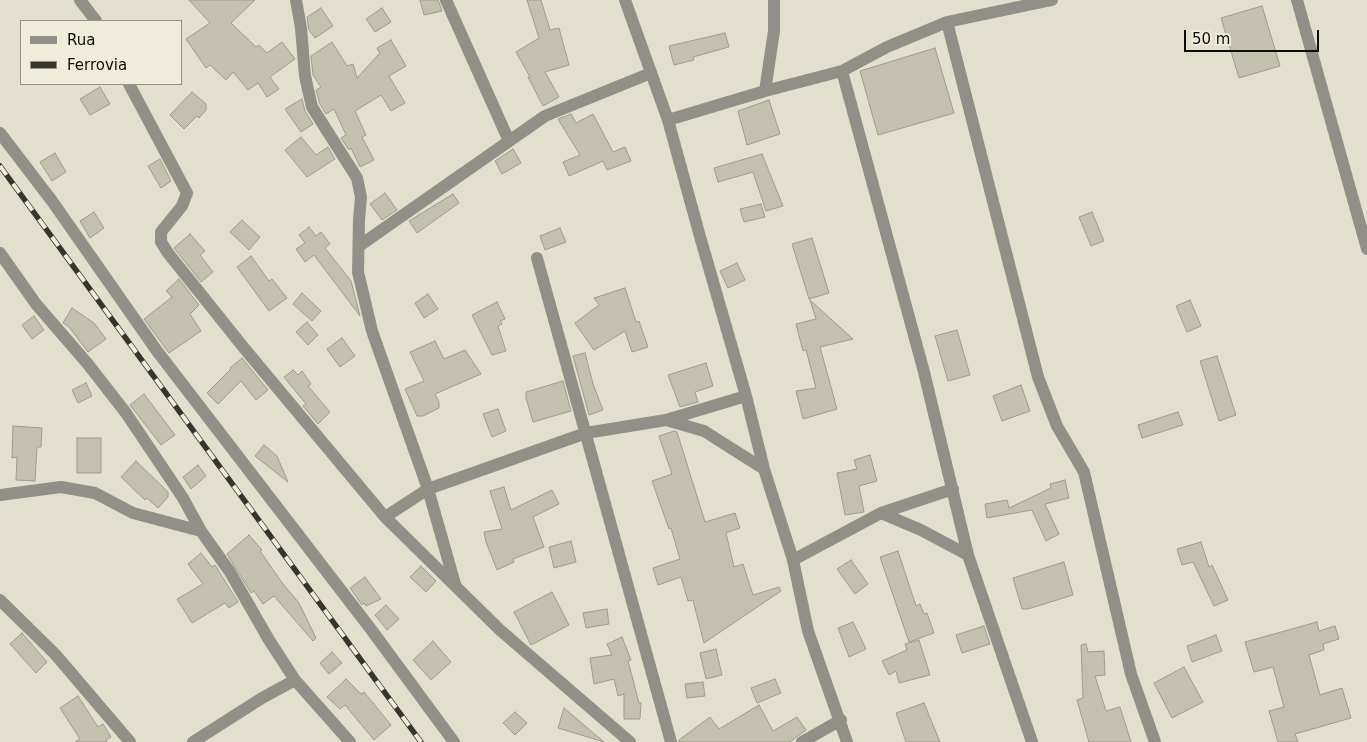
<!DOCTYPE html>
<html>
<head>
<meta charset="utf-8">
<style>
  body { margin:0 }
  #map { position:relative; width:1367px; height:742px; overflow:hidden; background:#e2dfcd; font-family:"DejaVu Sans",sans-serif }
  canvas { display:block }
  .legend { position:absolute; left:20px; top:20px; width:162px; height:65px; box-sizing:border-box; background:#f0ecda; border:1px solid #969386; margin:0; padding:6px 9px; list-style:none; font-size:15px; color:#0f0d07 }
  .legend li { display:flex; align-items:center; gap:10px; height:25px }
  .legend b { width:25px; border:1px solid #969386 }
  .scale { position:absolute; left:1184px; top:30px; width:135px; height:22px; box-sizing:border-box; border:2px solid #0f0d07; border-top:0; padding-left:6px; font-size:15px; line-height:18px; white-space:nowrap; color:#0f0d07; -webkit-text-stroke:4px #f0ecda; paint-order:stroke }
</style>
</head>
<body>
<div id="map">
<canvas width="1367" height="742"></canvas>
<ul class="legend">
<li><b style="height:6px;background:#919088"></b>Rua</li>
<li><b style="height:6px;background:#36342c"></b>Ferrovia</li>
</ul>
<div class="scale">50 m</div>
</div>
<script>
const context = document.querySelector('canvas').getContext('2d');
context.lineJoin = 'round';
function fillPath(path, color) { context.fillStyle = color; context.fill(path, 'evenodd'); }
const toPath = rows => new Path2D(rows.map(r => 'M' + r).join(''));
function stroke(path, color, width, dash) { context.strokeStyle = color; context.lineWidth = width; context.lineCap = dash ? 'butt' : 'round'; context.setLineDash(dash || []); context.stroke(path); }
const building = toPath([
  [189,0,255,0,231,23,256,47,259,45,267,53,282,42,295,59,270,77,279,89,267,97,258,83,248,90,233,72,226,80,210,65,206,68,186,39,210,23,189,0],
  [420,0,438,0,442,11,424,15,420,0],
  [527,0,541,0,550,30,559,28,569,65,545,72,559,97,543,106,528,77,530,77,516,52,539,38,527,0],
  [1262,6,1280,66,1239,78,1221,18,1262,6],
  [321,8,333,26,315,38,309,30,307,17,321,8],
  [382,8,391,22,375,32,366,19,382,8],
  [725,33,729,47,693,57,694,60,674,65,669,46,725,33],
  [391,40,406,66,389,76,405,103,391,111,381,95,355,111,366,135,362,137,374,160,360,167,351,148,349,150,341,138,346,135,334,109,326,114,320,104,316,90,321,87,313,75,311,56,332,42,347,66,353,64,357,78,378,55,380,54,377,48,391,40],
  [935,48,954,113,878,135,860,71,935,48],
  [100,87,110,104,90,115,80,99,100,87],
  [192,92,206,104,206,110,199,118,197,116,184,129,170,115,192,92],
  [302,99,305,111,313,124,301,132,285,109,302,99],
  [769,100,780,134,747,145,738,111,769,100],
  [571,114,576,123,593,114,613,152,625,147,631,161,607,170,603,161,569,176,563,162,580,155,558,119,571,114],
  [301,137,316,155,328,147,335,159,307,177,285,150,301,137],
  [513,149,521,163,502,174,495,161,513,149],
  [55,153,66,172,52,181,40,162,55,153],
  [762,154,783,206,766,211,753,172,718,182,714,168,762,154],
  [160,159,171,181,161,188,148,166,160,159],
  [385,193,397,210,382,220,370,204,385,193],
  [453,194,459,203,417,233,409,221,453,194],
  [761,204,765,217,744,222,740,209,761,204],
  [94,212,104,228,90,238,80,221,94,212],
  [1092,212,1104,241,1091,246,1079,217,1092,212],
  [242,220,260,237,249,250,230,232,242,220],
  [309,227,316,236,321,232,330,244,325,248,351,281,360,316,314,255,305,262,296,249,305,243,299,235,309,227],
  [560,228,566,242,545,250,540,236,560,228],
  [190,234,205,251,200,255,213,272,201,282,174,248,190,234],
  [812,238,829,293,809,299,792,244,812,238],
  [251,256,269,281,272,279,287,298,269,311,237,267,251,256],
  [737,263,745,280,728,288,720,271,737,263],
  [179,279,199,305,190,314,201,331,169,353,144,319,172,297,166,291,179,279],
  [625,288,636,322,639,321,648,347,632,352,625,331,594,350,575,323,599,305,594,298,625,288],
  [302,293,321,311,312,321,293,304,302,293],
  [428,294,438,309,424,318,415,303,428,294],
  [810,300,853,339,820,347,837,409,803,419,796,391,816,388,806,350,803,351,796,324,816,319,810,300],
  [1190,300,1201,326,1187,332,1176,306,1190,300],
  [497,302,505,319,500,321,502,324,498,326,506,351,492,355,472,315,497,302],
  [72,308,94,323,106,339,88,352,69,327,63,323,72,308],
  [34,316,44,330,32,339,22,325,34,316],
  [307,322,318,335,308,345,296,332,307,322],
  [957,330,970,375,948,381,935,336,957,330],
  [342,338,355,356,340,367,327,349,342,338],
  [435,341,444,359,465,350,481,374,435,394,439,402,439,408,423,416,417,416,405,389,424,381,410,352,435,341],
  [585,353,593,384,603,410,589,415,573,356,585,353],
  [1217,356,1236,415,1219,421,1200,361,1217,356],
  [242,358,268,390,256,400,241,381,218,404,207,393,231,369,230,368,242,358],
  [706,363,713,386,695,392,698,402,680,407,668,375,706,363],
  [293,370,298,375,302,371,311,384,308,386,330,412,318,424,303,406,306,404,284,377,293,370],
  [563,381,571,411,533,422,526,398,526,392,563,381],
  [86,383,92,396,78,403,72,390,86,383],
  [1021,385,1030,411,1002,421,993,396,1021,385],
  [144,394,175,435,161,445,130,405,144,394],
  [498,409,506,431,492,437,483,414,498,409],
  [1178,412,1183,425,1142,438,1138,425,1178,412],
  [13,426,42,428,41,447,37,447,35,481,16,480,17,457,12,458,13,426],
  [674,431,677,432,705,522,735,513,740,528,726,533,734,567,743,564,753,595,779,587,781,591,704,643,693,600,688,601,681,577,658,585,653,568,680,559,671,528,669,529,652,481,672,474,659,436,674,431],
  [77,438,101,438,101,473,77,473,77,438],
  [264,445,277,456,288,482,255,456,264,445],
  [870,455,877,481,859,486,864,512,845,515,837,473,857,469,854,460,870,455],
  [136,461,168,492,168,497,158,508,147,498,145,500,121,477,136,461],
  [198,465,206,476,191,489,183,477,198,465],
  [1065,480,1069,498,1045,504,1059,534,1046,541,1032,510,987,518,985,504,1007,500,1009,508,1051,488,1050,484,1065,480],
  [504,487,511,510,552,490,559,504,533,517,544,547,513,559,514,562,497,570,486,542,484,532,502,529,490,491,504,487],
  [249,535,262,550,260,551,283,584,299,603,316,638,313,641,274,596,263,604,254,591,251,593,227,554,249,535],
  [571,541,576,562,554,568,549,547,571,541],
  [1201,542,1209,567,1212,565,1228,600,1214,606,1193,562,1182,565,1177,549,1201,542],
  [898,551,916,606,920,604,924,614,927,613,934,633,909,642,880,557,898,551],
  [201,553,212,567,215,565,238,602,229,608,225,603,192,623,177,599,203,584,188,564,201,553],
  [851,560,868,584,855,594,837,569,851,560],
  [1064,562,1073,595,1028,609,1022,609,1013,578,1064,562],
  [421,566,436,581,426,592,410,577,421,566],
  [365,577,381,599,366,606,364,603,362,605,350,588,365,577],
  [552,592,569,625,531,645,514,612,552,592],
  [386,605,399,619,387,630,375,615,386,605],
  [607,609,609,624,586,628,583,613,607,609],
  [853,622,866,649,849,657,838,628,853,622],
  [1317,622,1319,631,1335,626,1339,639,1323,644,1324,650,1309,655,1320,695,1342,688,1351,718,1295,734,1298,742,1278,742,1269,711,1284,707,1273,667,1254,672,1245,642,1317,622],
  [984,626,990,644,962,653,956,635,984,626],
  [22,633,47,662,36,673,10,644,22,633],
  [1216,635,1222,651,1192,662,1187,646,1216,635],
  [622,637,631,660,628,661,639,703,641,703,640,719,624,719,624,694,618,696,614,679,594,684,590,658,612,655,607,644,622,637],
  [919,640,930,675,899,683,896,671,889,675,882,661,907,650,905,644,919,640],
  [433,641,451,662,431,680,413,660,433,641],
  [1086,644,1088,652,1104,651,1105,675,1095,676,1106,711,1120,707,1131,742,1089,742,1077,700,1083,698,1081,645,1086,644],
  [716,649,722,675,706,679,700,653,716,649],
  [332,652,342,663,329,674,320,663,332,652],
  [1184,667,1203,702,1172,718,1154,683,1184,667],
  [346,679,361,694,364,692,391,725,374,740,345,705,340,709,327,697,346,679],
  [775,679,781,693,757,703,751,688,775,679],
  [703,682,705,696,687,698,685,684,703,682],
  [78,696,98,727,103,724,111,737,106,740,107,742,75,742,80,739,60,708,78,696],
  [924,703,940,742,906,742,896,713,924,703],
  [759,705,773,731,797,717,806,730,790,742,679,742,679,740,710,717,719,729,759,705],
  [564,708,578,720,604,742,558,728,564,708],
  [515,712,527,723,515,735,503,723,515,712]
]);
const minor = toPath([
  [80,0,96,21],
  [296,0,301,28,305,76,312,107,357,178,361,197,359,220,358,272,372,331,428,489,455,584],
  [446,0,509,141],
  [625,0,668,120,699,233,746,396,764,469,793,560,808,631,847,742],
  [1297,0,1367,249],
  [947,22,1038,377,1057,426,1084,472,1131,674,1155,742],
  [842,71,924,372,968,555,1032,742],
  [129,84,187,193,182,206,161,232,161,242,168,253,244,348,385,517,500,630,630,742],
  [765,91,774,31,774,0],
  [668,120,765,91,842,71,887,47,947,22,1052,0],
  [0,133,52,201,157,351,370,628,454,742],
  [359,246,545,116,651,73],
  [0,253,36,304,87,363,126,413,183,498,201,531,230,572,269,640,295,680],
  [537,258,671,742],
  [666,420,704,431,764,469],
  [0,495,61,487,95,493,133,513,201,531],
  [881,513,921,530,968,555],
  [385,517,428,489,586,433,666,420,746,396],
  [793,560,881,513,953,489],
  [0,600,55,654,130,742],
  [193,742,262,698,295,680,350,742],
  [802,742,841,720]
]);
const rail = toPath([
  [0,166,421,742]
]);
fillPath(building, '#c4c0ae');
stroke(building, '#9f9b8a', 1);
stroke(minor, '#919088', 12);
stroke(rail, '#36342c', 5.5);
stroke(rail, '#f0ecda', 4, [11]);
</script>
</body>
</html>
